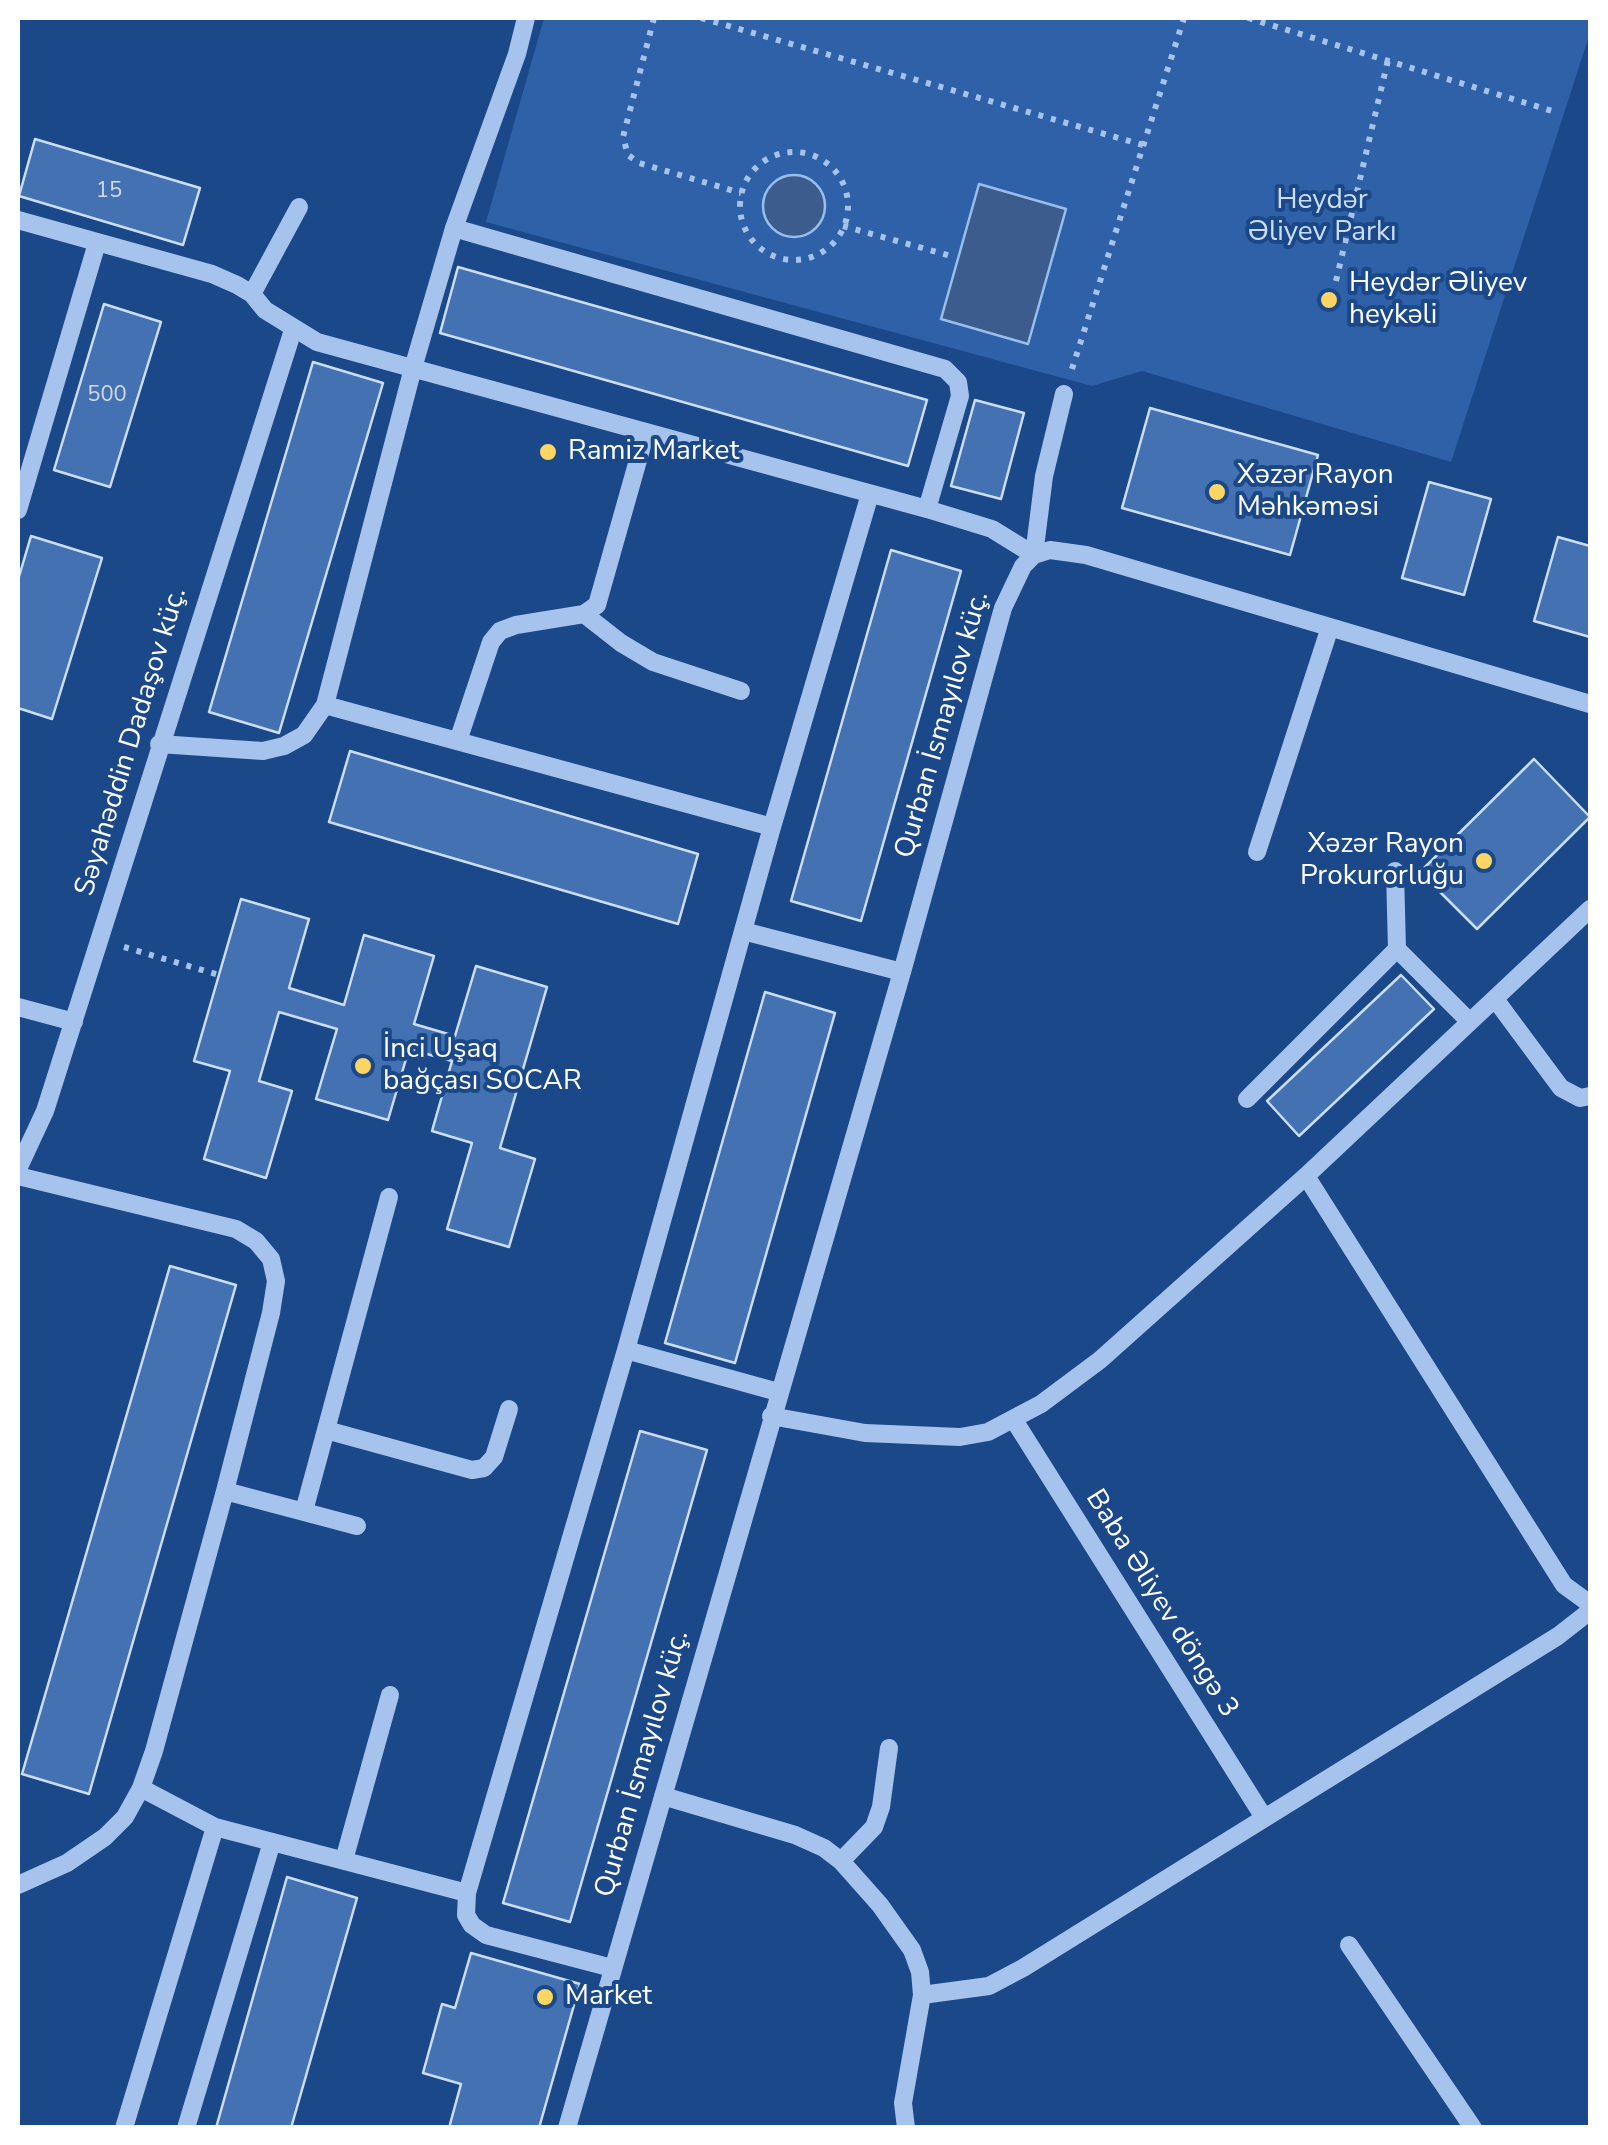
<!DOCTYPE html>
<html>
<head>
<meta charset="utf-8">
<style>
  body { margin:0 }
  #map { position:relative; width:1608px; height:2145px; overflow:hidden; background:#1b4889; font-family:"Nunito Sans",sans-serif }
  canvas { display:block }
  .frame { position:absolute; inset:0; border:20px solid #fff; pointer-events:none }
</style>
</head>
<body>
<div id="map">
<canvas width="1608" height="2145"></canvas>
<div class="frame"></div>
</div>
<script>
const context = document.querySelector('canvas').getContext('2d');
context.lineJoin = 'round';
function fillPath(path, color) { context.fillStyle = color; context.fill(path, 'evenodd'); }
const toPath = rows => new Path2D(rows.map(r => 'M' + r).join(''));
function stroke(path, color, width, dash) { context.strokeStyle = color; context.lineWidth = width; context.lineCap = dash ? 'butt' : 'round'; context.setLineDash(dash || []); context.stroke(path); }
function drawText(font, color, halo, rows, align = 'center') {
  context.font = font + ' "Nunito Sans",sans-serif'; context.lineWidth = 8; context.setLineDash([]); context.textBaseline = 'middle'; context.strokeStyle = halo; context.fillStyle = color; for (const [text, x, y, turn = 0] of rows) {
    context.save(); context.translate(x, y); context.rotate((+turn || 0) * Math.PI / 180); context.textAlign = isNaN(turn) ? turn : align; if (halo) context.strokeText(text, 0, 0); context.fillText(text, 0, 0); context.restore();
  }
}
const green = toPath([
  [544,18,1590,18,1590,33,1451,462,1142,371,1092,386,486,222]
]);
const water = toPath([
  '763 206a31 31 0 1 1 62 0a31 31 0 1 1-62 0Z',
  [979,184,1066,209,1028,344,941,319,979,184]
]);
const building = toPath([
  [35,139,200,188,183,245,19,196,35,139],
  [458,267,927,400,908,466,440,333,458,267],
  [104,304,161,322,110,487,54,470,104,304],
  [313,362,383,383,279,733,209,712,313,362],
  [975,400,1024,413,1001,499,951,486,975,400],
  [1150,408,1318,455,1290,555,1122,508,1150,408],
  [1429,482,1491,499,1464,595,1402,578,1429,482],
  [31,536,102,558,52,719,18,708,18,580,31,536],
  [1558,537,1590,546,1590,637,1534,621,1558,537],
  [891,550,961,571,861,921,791,901,891,550],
  [350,751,698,854,678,924,329,822,350,751],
  [1534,759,1590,817,1477,929,1420,872,1534,759],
  [241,899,309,919,289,988,344,1005,364,935,434,956,414,1024,455,1036,476,966,547,987,500,1148,535,1159,509,1247,447,1229,472,1143,432,1131,452,1061,409,1049,388,1120,316,1099,337,1029,279,1012,259,1081,292,1091,266,1178,204,1159,230,1071,194,1061,241,899],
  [1401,975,1434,1009,1299,1136,1267,1101,1401,975],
  [765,992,835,1013,735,1363,665,1343,765,992],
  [170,1266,236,1285,89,1794,22,1774,170,1266],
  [640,1431,707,1450,570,1922,503,1903,640,1431],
  [287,1877,357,1898,291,2128,216,2128,287,1877],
  [471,1953,580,1984,539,2128,449,2128,461,2084,423,2073,442,2004,455,2008,471,1953]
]);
const path = toPath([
  [654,18,623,137,628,155,639,163,741,193],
  [701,18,1143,145],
  [1248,18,1552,111],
  '740 206a54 54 0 1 1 108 0a54 54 0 1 1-108 0Z',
  [843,226,951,256],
  [1336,281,1388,60],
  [1072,369,1184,18],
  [124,947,219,975]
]);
const minor = toPath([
  [18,220,212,274,237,285,252,294,265,310,317,342,927,509,992,529,1034,555],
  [454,228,945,369,958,382,960,396,927,509],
  [252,294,299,207],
  [18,510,97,243],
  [1034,555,1044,476,1064,394],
  [584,614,621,643,653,662,741,691],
  [325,705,413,368,454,228,517,54,526,18],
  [458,741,491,642,500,631,516,625,584,614,597,605,646,432],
  [159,744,263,751,284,746,304,735,325,705,772,827],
  [1257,852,1330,627],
  [1395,871,1397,949],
  [743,931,902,972],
  [1495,999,1561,1088,1580,1098,1590,1096],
  [18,1007,74,1022],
  [1247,1099,1397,949,1470,1022],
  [18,1169,45,1111,293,330],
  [18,1176,236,1229,256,1241,271,1259,276,1281,271,1313,225,1491,154,1751,141,1788,125,1817,105,1837,67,1863,18,1885],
  [1306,1176,1564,1585,1590,1604],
  [626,1350,778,1392],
  [771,1416,865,1433,960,1437,988,1432,1041,1404,1100,1360,1306,1176,1590,909],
  [1014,1420,1263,1816],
  [326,1430,472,1470,484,1468,494,1457,509,1409],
  [225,1491,357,1526],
  [304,1511,389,1197],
  [141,1788,215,1827,467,1893,466,1915,472,1925,486,1935,612,1968],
  [663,1796,795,1835,824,1848,841,1861,880,1905,912,1950,920,1972,922,1995,903,2103,906,2128],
  [344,1860,390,1695],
  [841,1861,874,1827,881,1807,889,1748],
  [467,1893,626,1350,772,827,870,494],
  [1349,1945,1473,2128],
  [922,1995,989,1986,1023,1968,1558,1636,1590,1611],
  [124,2128,215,1827],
  [186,2128,272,1842],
  [567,2128,902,972,1003,608,1023,566,1034,555,1050,550,1086,555,1590,704]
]);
const markers = [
  [1329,300,10,"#fdd562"],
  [548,452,10,"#fdd562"],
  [1217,492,10,"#fdd562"],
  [1484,861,10,"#fdd562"],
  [363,1066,10,"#fdd562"],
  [545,1997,10,"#fdd562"]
];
const numberNames = [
  ["15",109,192],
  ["500",107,396]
];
const parkNames = [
  ["Heydər",1322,201],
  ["Əliyev Parkı",1322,233]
];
const poiNames = [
  ["Heydər Əliyev",1349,284],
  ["heykəli",1349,316],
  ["Ramiz Market",568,452],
  ["Xəzər Rayon",1237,476],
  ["Məhkəməsi",1237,508],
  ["Xəzər Rayon",1464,845,"right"],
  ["Prokurorluğu",1464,877,"right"],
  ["İnci Uşaq",383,1050],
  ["bağçası SOCAR",383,1082],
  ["Market",565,1997]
];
const streetNames = [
  ["Qurban İsmayılov küç.",943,725,-74],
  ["Səyahəddin Dadaşov küç.",132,742,-73],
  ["Baba Əliyev döngə 3",1161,1604,58],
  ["Qurban İsmayılov küç.",643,1764,-74]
];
fillPath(green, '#2e61a7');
fillPath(water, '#3b5c8c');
stroke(water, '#98beee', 2.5);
fillPath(building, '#4471b2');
stroke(building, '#cbdef9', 2.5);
stroke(path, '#a5c3ec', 6, [5, 8]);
stroke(minor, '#a5c3ec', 18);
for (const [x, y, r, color] of markers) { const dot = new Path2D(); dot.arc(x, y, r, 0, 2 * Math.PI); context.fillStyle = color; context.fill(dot); stroke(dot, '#1b4889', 4); }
drawText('22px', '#d0dcec', null, numberNames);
drawText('28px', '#cbdef9', '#1b4889', parkNames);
drawText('28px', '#fff', '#1b4889', poiNames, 'left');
drawText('28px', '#fff', '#1b4889', streetNames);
</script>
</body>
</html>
